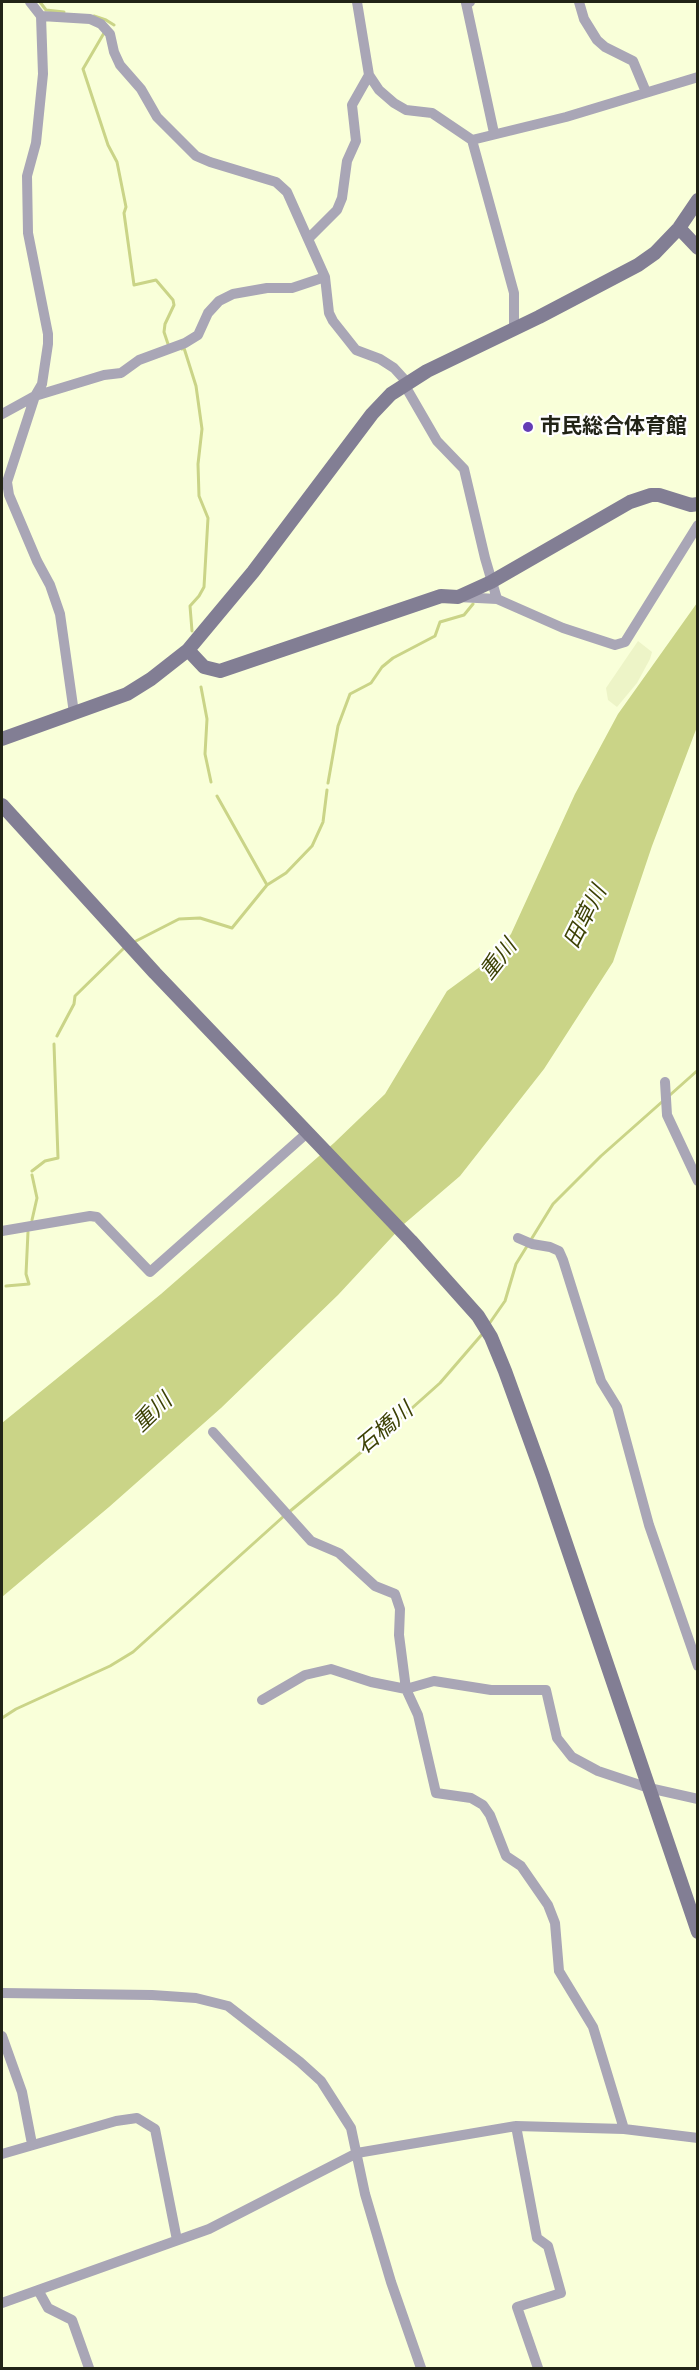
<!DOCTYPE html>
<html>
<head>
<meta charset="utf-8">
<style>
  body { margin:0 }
  #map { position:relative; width:699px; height:2370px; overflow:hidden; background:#f9ffd9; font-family:Arial,sans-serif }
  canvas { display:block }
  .frame { position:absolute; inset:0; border:3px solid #222417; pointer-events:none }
</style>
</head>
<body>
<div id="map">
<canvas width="699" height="2370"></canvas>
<div class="frame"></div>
</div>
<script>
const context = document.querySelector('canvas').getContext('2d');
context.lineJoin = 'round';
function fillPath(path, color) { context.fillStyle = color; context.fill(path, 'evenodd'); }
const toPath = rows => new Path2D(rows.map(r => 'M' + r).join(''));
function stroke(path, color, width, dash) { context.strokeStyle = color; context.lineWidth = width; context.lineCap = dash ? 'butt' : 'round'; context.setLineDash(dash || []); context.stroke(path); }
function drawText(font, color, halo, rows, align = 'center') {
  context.font = font + ' Arial,"Noto Sans JP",sans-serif'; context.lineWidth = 4.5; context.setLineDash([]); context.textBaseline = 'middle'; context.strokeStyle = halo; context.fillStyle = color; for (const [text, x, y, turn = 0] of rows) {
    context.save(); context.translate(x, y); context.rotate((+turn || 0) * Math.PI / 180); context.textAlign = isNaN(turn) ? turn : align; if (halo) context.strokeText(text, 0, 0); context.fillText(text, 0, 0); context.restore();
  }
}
const built = toPath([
  [638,641,652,652,650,659,637,683,617,707,608,700,606,688]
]);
const water = toPath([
  [697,603,697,727,652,846,613,962,544,1069,460,1176,404,1224,338,1295,221,1408,109,1507,2,1597,2,1423,161,1294,334,1143,385,1094,447,991,492,958,511,934,575,794,618,714]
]);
const stream = toPath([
  [40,2,46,10,64,12],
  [94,16,106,20,114,25],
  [104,33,83,69,108,145,117,162,126,207,124,213,134,285,156,280,173,300,174,305,165,324,164,332,168,344],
  [182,349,184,348,196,386,202,429,198,464,199,496,208,518,204,587,199,596,190,606,192,631],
  [201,687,207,719,205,754,211,782],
  [328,783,338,726,350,694,371,683,382,667,393,658,435,636,440,622,464,615,473,604],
  [267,885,286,873,312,846,323,822,327,790],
  [136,941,179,919,200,918,232,928,267,885,217,796],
  [57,1036,74,1004,75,996,124,948],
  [670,1095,698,1070],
  [32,1171,45,1161,58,1158,54,1044],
  [32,1220,37,1198,32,1175],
  [6,1286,29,1284,26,1274,28,1232],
  [489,1324,505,1301,516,1264,553,1204,601,1156,663,1101],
  [289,1512,383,1434,440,1383,484,1332],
  [2,1718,16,1709,110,1666,133,1652,284,1516]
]);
const street = toPath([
  [470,2,466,3,494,133],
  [579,2,584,19,597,40,605,47,633,61,646,92],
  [41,16,90,19,101,24,110,34,114,52,120,65,141,89,157,117,196,156,210,162,276,182,287,192,325,277,329,313,333,321,356,350,380,359,394,368,404,379,404,384,437,441,464,469,485,558,497,599],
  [369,75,379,90,394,103,406,110,432,113,472,140,566,117,698,77],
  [472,140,514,293,514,329],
  [308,239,337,210,342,198,347,161,356,141,352,105,369,75,357,2],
  [2,414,35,396,42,384,48,344,48,334,28,233,27,176,36,143,43,74,41,16,30,2],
  [458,597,497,599,563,628,615,645,625,642,698,525],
  [74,713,60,614,50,585,37,561,9,495,7,482,35,396,104,375,121,373,139,360,185,343,198,335,208,313,219,301,233,294,267,288,292,288,325,277],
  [665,1082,667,1115,698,1181],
  [2,1231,90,1216,97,1217,150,1272,307,1133],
  [518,1238,532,1244,550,1247,559,1251,563,1260,601,1381,617,1407,649,1525,698,1666],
  [213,1432,311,1541,339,1553,375,1586,395,1594,400,1609,399,1635,406,1689,418,1715,436,1793,471,1798,483,1805,490,1815,506,1856,521,1866,548,1905,555,1923,559,1971,593,2027,624,2129],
  [262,1700,305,1675,331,1669,371,1682,406,1689,434,1681,491,1690,546,1690,557,1738,572,1757,598,1771,649,1788,698,1799],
  [2,1993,152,1995,196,1998,228,2006,300,2062,321,2081,351,2128,365,2194,391,2282,421,2368],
  [2,2036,22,2092,32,2144],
  [516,2126,537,2238,548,2246,561,2293,517,2307,538,2368],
  [2,2154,116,2121,137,2118,155,2129,177,2240],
  [38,2290,48,2308,72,2320,89,2368],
  [2,2303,209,2229,357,2153,516,2126,624,2129,698,2138]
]);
const secondary = toPath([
  [679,228,698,248],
  [188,650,253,572,372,414,391,394,427,371,539,317,638,265,655,253,679,228,698,200],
  [2,739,127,694,151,679,188,650,204,667,220,671,441,596,458,597,491,582,630,502,651,495,659,495,691,505,698,504],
  [2,805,155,973,411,1241,478,1316,491,1337,505,1371,543,1476,698,1932]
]);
const markers = [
  [528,427,6,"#643db5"]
];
const poiNames = [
  ["市民総合体育館",540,427]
];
const waterNames = [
  ["田草川",586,917,-63],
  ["重川",499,960,-52],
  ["重川",153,1413,-44],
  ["石橋川",385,1429,-40]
];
fillPath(built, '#edf4c7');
fillPath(water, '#cad487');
stroke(stream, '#cad487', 3);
stroke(street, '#a9a6b6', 10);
stroke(secondary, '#827e94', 14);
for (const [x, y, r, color] of markers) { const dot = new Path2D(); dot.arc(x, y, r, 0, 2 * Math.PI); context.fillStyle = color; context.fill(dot); stroke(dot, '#fff', 2); }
drawText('bold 21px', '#222417', '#fff', poiNames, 'left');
drawText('italic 22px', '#3c4104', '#fff', waterNames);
</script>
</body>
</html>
